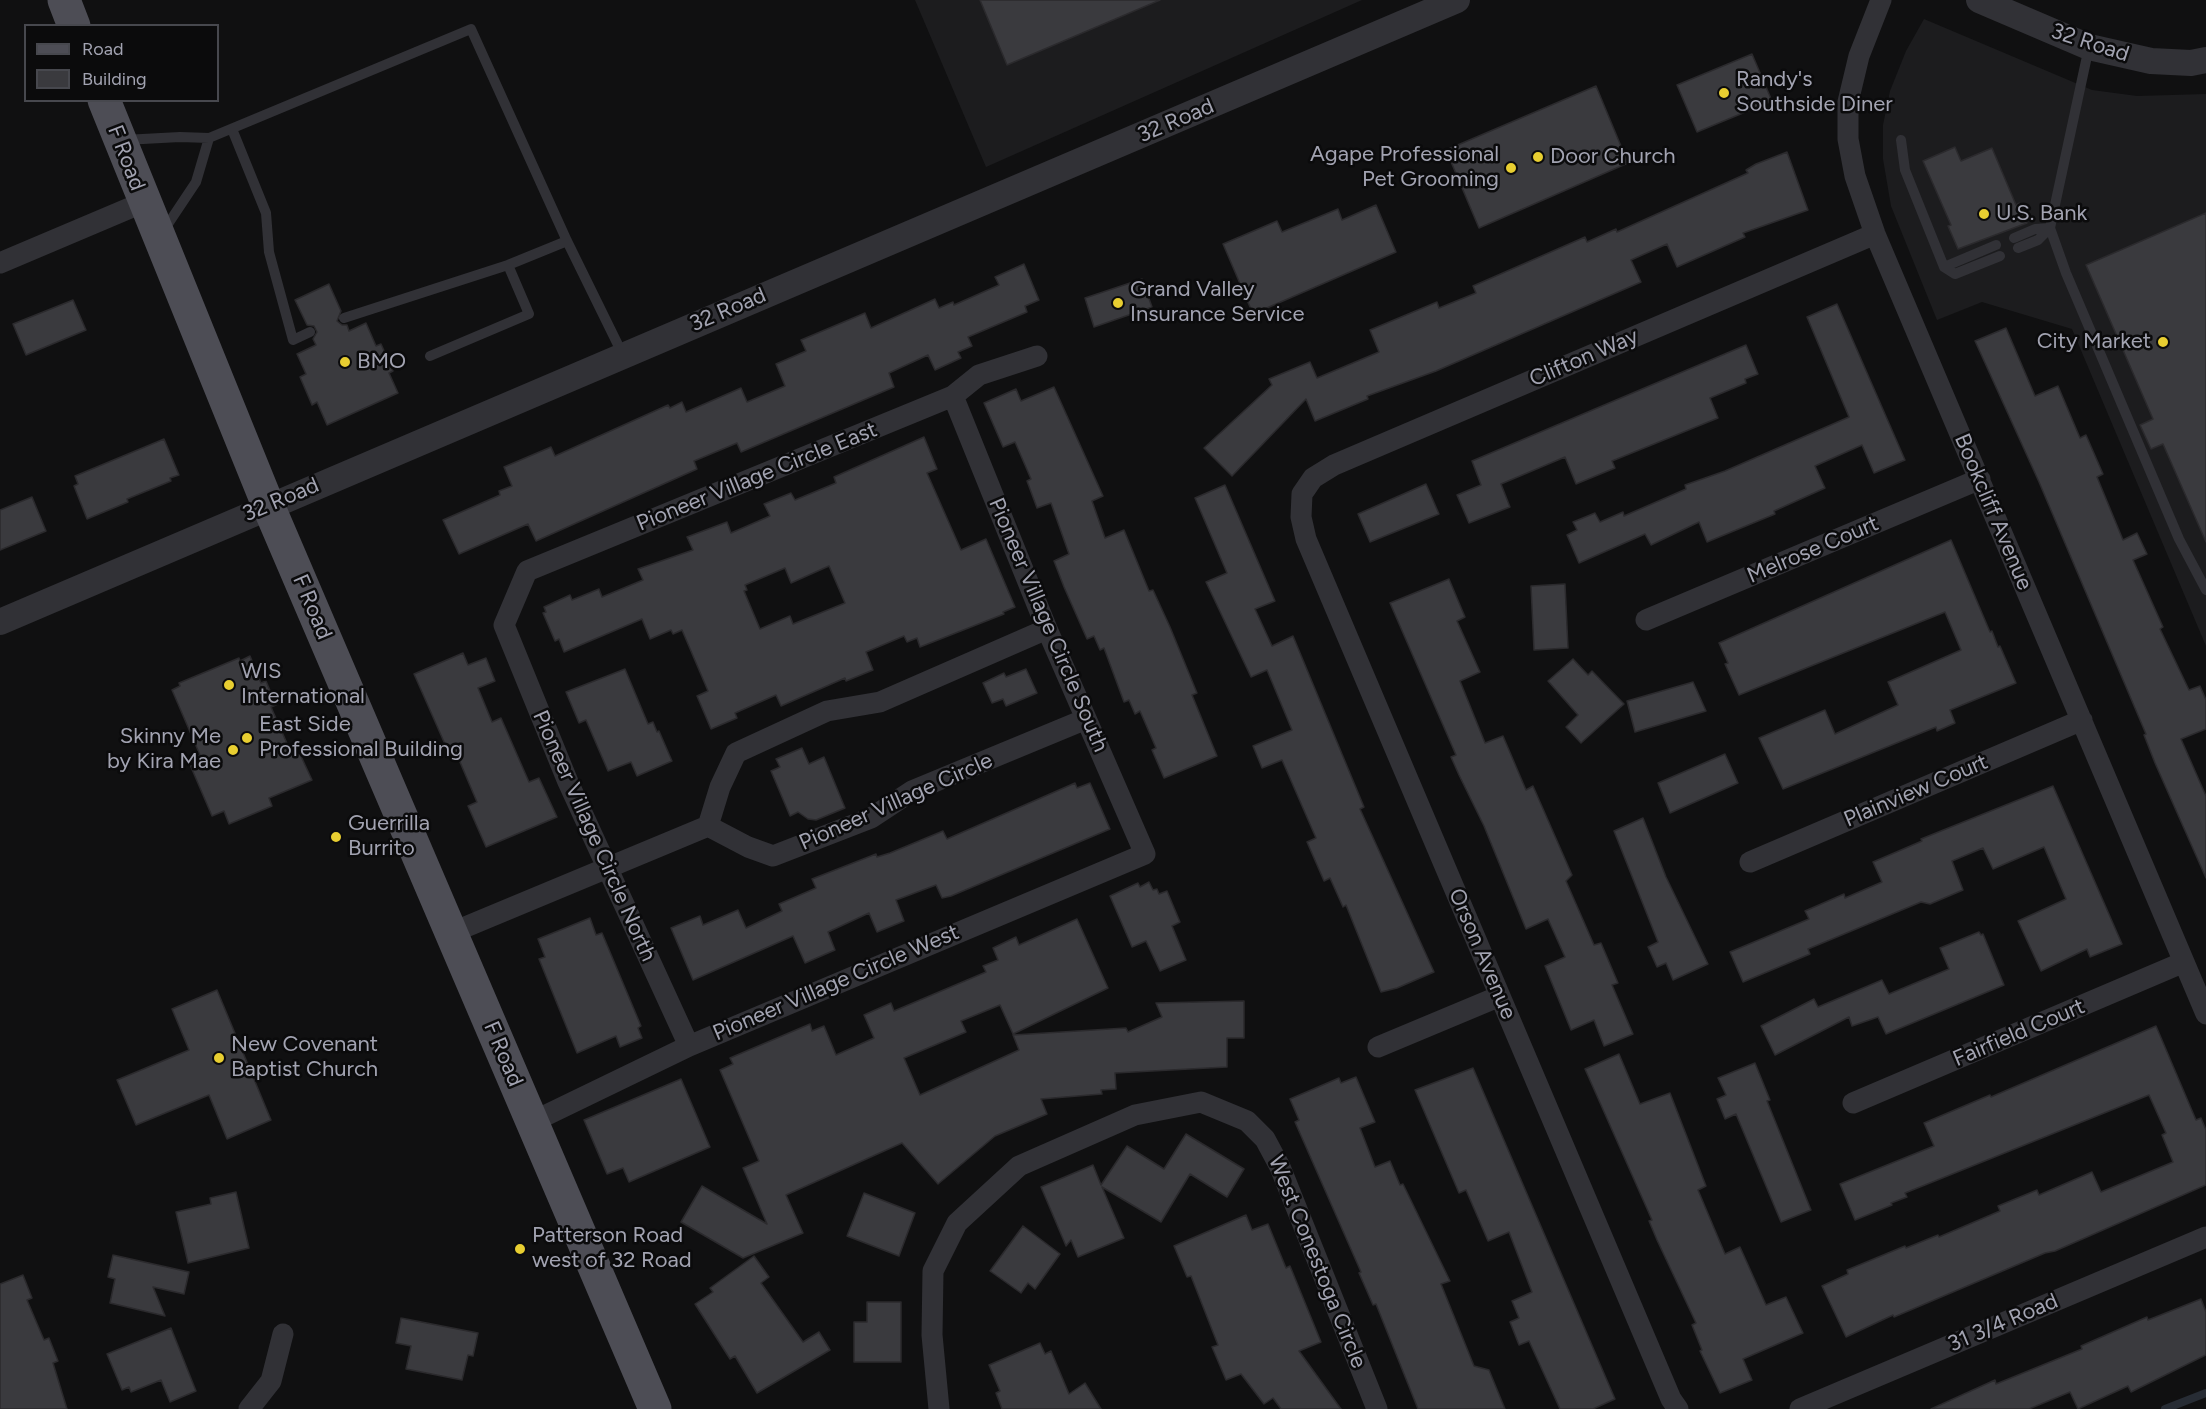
<!DOCTYPE html>
<html>
<head>
<meta charset="utf-8">
<style>
  body { margin:0 }
  #map { position:relative; width:2206px; height:1409px; overflow:hidden; background:#101011; font-family:Figtree,sans-serif }
  canvas { display:block }
  .legend { position:absolute; left:24px; top:24px; width:195px; height:78px; box-sizing:border-box; background:#0b0b0c; border:2px solid #47484e; margin:0; padding:8px 10px; list-style:none; font-size:18px; color:#a2a3b1 }
  .legend li { display:flex; align-items:center; gap:12px; height:30px }
  .legend b { width:30px; border:2px solid #47484e }
</style>
</head>
<body>
<div id="map">
<canvas width="2206" height="1409"></canvas>
<ul class="legend">
<li><b style="height:8px;background:#4d4d55"></b>Road</li>
<li><b style="height:16px;background:#3a3a3e"></b>Building</li>
</ul>
</div>
<script>
const context = document.querySelector('canvas').getContext('2d');
context.lineJoin = 'round';
function fillPath(path, color) { context.fillStyle = color; context.fill(path, 'evenodd'); }
const toPath = rows => new Path2D(rows.map(r => 'M' + r).join(''));
function stroke(path, color, width, dash) { context.strokeStyle = color; context.lineWidth = width; context.lineCap = dash ? 'butt' : 'round'; context.setLineDash(dash || []); context.stroke(path); }
function drawText(font, color, halo, rows, align = 'center') {
  context.font = font + ' Figtree,sans-serif'; context.lineWidth = 5; context.setLineDash([]); context.textBaseline = 'middle'; context.strokeStyle = halo; context.fillStyle = color; for (const [text, x, y, turn = 0] of rows) {
    context.save(); context.translate(x, y); context.rotate((+turn || 0) * Math.PI / 180); context.textAlign = isNaN(turn) ? turn : align; if (halo) context.strokeText(text, 0, 0); context.fillText(text, 0, 0); context.restore();
  }
}
const built = toPath([
  [915,0,1362,0,986,167],
  [1924,19,2092,90,2137,96,2206,94,2206,646,2072,329,1982,302,1937,320,1891,206,1883,159,1883,125,1890,91,1906,51]
]);
const stream = toPath([
  [2165,1409,2206,1393]
]);
const building = toPath([
  [980,0,1160,0,1007,65,980,0],
  [1752,54,1772,101,1697,132,1677,85,1752,54],
  [1596,86,1628,163,1479,228,1446,150,1596,86],
  [1955,147,1961,161,1992,148,2016,205,2019,203,2027,223,1958,249,1948,226,1951,225,1923,161,1955,147],
  [1787,152,1808,210,1743,233,1745,237,1677,267,1667,244,1631,260,1641,282,1436,371,1367,396,1368,399,1315,421,1306,399,1232,476,1204,448,1272,385,1269,379,1310,362,1317,378,1379,352,1370,330,1437,302,1439,308,1476,293,1473,286,1585,237,1587,242,1616,229,1617,232,1748,173,1746,170,1756,164,1787,152],
  [1376,205,1396,252,1253,314,1223,244,1277,221,1282,232,1338,209,1342,220,1376,205],
  [2206,213,2206,542,2163,444,2151,449,2140,425,2153,419,2086,265,2206,213],
  [1024,264,1039,300,1025,306,1027,312,968,337,972,346,958,352,961,358,935,370,928,355,889,373,894,387,741,452,737,443,694,461,697,469,536,541,528,524,459,554,443,520,500,495,499,491,512,486,504,467,551,447,555,456,668,405,670,408,682,402,686,412,741,388,747,402,785,386,776,364,806,351,801,340,865,313,871,328,935,299,939,308,953,302,954,305,999,285,995,277,1024,264],
  [1142,279,1152,307,1094,327,1085,298,1142,279],
  [329,284,341,311,337,321,342,325,347,325,349,331,366,323,376,346,381,344,393,371,389,373,398,393,327,425,317,402,312,405,300,377,306,374,297,354,316,345,313,339,317,332,314,326,307,325,295,300,329,284],
  [73,300,86,330,26,355,13,324,73,300],
  [1837,304,1905,460,1874,473,1862,445,1815,466,1825,488,1774,511,1775,514,1707,542,1699,522,1651,545,1645,534,1579,563,1567,535,1577,530,1573,522,1595,513,1600,522,1623,512,1624,516,1686,489,1685,485,1725,471,1849,417,1807,317,1837,304],
  [2006,328,2035,396,2058,386,2080,438,2086,435,2103,474,2097,477,2123,540,2137,533,2147,554,2133,560,2163,627,2160,629,2189,690,2200,686,2206,700,2206,729,2181,739,2206,796,2206,878,2155,763,2144,735,2146,734,2039,482,1975,341,2006,328],
  [1746,345,1758,374,1745,379,1746,383,1710,398,1718,418,1612,461,1615,468,1576,484,1565,457,1501,484,1510,507,1469,523,1457,495,1481,485,1472,461,1746,345],
  [1054,387,1103,496,1092,501,1105,538,1124,530,1149,591,1153,590,1170,627,1197,693,1192,695,1217,756,1164,778,1152,750,1156,748,1140,711,1135,714,1129,700,1124,702,1104,648,1100,650,1094,636,1087,639,1064,587,1054,561,1069,554,1051,503,1037,508,1027,481,1031,479,1015,442,1003,447,984,403,1016,389,1021,401,1054,387],
  [924,437,937,469,927,473,961,550,986,539,1015,607,1003,612,1004,614,920,647,917,638,907,642,904,636,866,652,873,670,846,681,845,678,781,706,776,695,735,713,737,718,711,729,697,696,708,691,682,630,673,634,671,630,650,639,642,619,564,652,559,639,555,641,543,613,546,612,544,607,570,595,572,600,599,589,602,597,643,580,638,569,693,550,687,537,727,522,731,533,770,516,764,504,791,493,795,500,836,483,834,477,924,437],
  [829,566,845,603,793,624,790,616,760,629,744,591,747,590,745,585,785,568,791,583,829,566],
  [164,439,179,475,170,478,171,481,127,499,128,502,87,519,74,486,78,484,75,476,164,439],
  [1426,484,1439,514,1370,542,1358,514,1426,484],
  [1225,485,1275,601,1255,609,1272,646,1293,636,1364,807,1360,809,1434,972,1397,988,1381,992,1346,905,1343,907,1330,878,1324,881,1307,842,1316,838,1282,760,1262,768,1253,746,1292,730,1267,670,1251,677,1206,582,1227,573,1195,498,1225,485],
  [32,497,46,531,0,550,0,510,32,497],
  [1951,540,1990,632,1992,631,1998,647,2000,646,2016,683,1950,710,1955,723,1937,731,1936,727,1783,789,1759,738,1825,710,1835,734,1898,705,1888,682,1961,650,1945,612,1739,695,1725,664,1728,663,1719,643,1951,540],
  [1449,579,1465,617,1457,621,1480,672,1460,681,1485,743,1503,736,1526,790,1533,786,1572,875,1566,881,1594,945,1601,943,1618,983,1612,985,1633,1034,1604,1046,1594,1020,1571,1030,1545,966,1565,957,1548,919,1526,929,1484,826,1459,775,1451,757,1456,755,1390,603,1449,579],
  [1565,584,1568,648,1534,650,1531,586,1565,584],
  [463,653,468,665,486,658,495,681,478,688,492,722,501,718,529,782,539,778,557,817,486,847,468,806,477,802,454,748,448,751,414,674,463,653],
  [250,656,261,683,266,681,276,705,271,707,289,748,291,747,295,756,300,754,312,780,269,798,272,806,229,824,224,811,212,816,188,760,200,755,172,690,180,686,179,683,239,658,240,661,250,656],
  [1573,659,1588,675,1592,671,1624,704,1581,743,1566,727,1578,715,1548,681,1573,659],
  [625,669,648,724,653,722,657,732,659,731,672,761,637,776,631,762,608,771,586,720,579,723,566,692,625,669],
  [1026,669,1037,693,1006,706,1003,699,992,703,983,683,1004,673,1006,677,1026,669],
  [1693,682,1706,711,1635,732,1627,701,1693,682],
  [802,748,809,764,824,757,845,808,816,820,808,819,798,812,790,816,771,771,780,767,776,759,802,748],
  [1725,754,1738,783,1670,813,1658,783,1725,754],
  [1075,783,1077,788,1090,783,1110,829,951,896,942,898,936,885,896,900,904,921,877,932,869,913,828,932,835,950,805,963,793,936,693,980,671,928,700,916,703,925,738,910,746,928,782,911,779,904,816,888,812,879,876,854,877,857,890,853,943,831,947,839,1075,783],
  [2053,786,2122,944,2090,957,2087,949,2041,971,2018,921,2066,899,2044,847,1993,869,1983,848,1952,861,1963,890,1930,904,1921,902,1808,949,1810,954,1743,982,1730,952,1809,919,1805,911,1844,894,1845,898,1882,882,1873,862,1922,841,1921,839,2053,786],
  [1643,818,1666,877,1708,964,1673,980,1666,963,1657,967,1648,947,1658,942,1614,831,1643,818],
  [1149,882,1153,890,1157,889,1159,894,1167,891,1180,922,1172,926,1186,960,1160,971,1146,941,1132,947,1110,896,1138,883,1140,887,1149,882],
  [590,918,596,935,602,933,641,1026,638,1028,642,1038,620,1047,616,1036,577,1053,539,959,545,957,538,939,590,918],
  [1077,919,1108,988,1013,1034,1000,1005,961,1021,966,1032,904,1058,920,1095,1019,1050,1013,1035,1126,1028,1128,1032,1162,1017,1156,1003,1244,1001,1244,1038,1227,1038,1227,1067,1115,1073,1116,1089,1101,1090,1102,1094,1041,1099,1047,1114,995,1136,938,1184,902,1143,786,1195,803,1233,743,1258,681,1222,702,1186,767,1224,743,1168,759,1161,720,1070,733,1064,730,1058,810,1024,812,1031,824,1026,836,1055,874,1038,864,1015,891,1003,894,1011,986,972,983,966,998,960,993,948,1016,937,1019,945,1077,919],
  [1979,932,1981,935,1983,934,2004,985,1886,1034,1878,1017,1852,1026,1849,1017,1775,1055,1761,1026,1814,999,1818,1007,1882,980,1889,994,1949,969,1940,948,1979,932],
  [217,990,271,1120,227,1139,209,1095,136,1125,117,1080,189,1050,172,1009,217,990],
  [2156,1026,2196,1120,2201,1118,2206,1130,2206,1185,2055,1251,2045,1253,1894,1317,1893,1315,1846,1337,1822,1286,1848,1274,1847,1270,1905,1246,1906,1248,1938,1235,1939,1237,2000,1211,1998,1206,2037,1190,2039,1195,2092,1172,2101,1192,2173,1162,2162,1135,2166,1133,2149,1095,1905,1193,1907,1197,1891,1203,1892,1205,1855,1220,1840,1184,1934,1146,1924,1123,1990,1095,1991,1097,2156,1026],
  [1619,1054,1640,1104,1670,1093,1706,1186,1698,1190,1725,1254,1740,1247,1766,1305,1786,1297,1803,1333,1743,1359,1752,1380,1720,1393,1700,1351,1702,1350,1692,1325,1696,1323,1657,1240,1649,1221,1652,1220,1585,1069,1619,1054],
  [1755,1063,1770,1100,1767,1101,1811,1210,1781,1222,1736,1114,1725,1119,1717,1099,1726,1095,1718,1078,1755,1063],
  [1473,1068,1615,1399,1593,1409,1560,1409,1529,1341,1519,1345,1510,1322,1519,1318,1512,1301,1532,1292,1509,1232,1488,1241,1466,1190,1459,1193,1415,1090,1473,1068],
  [1356,1077,1375,1122,1360,1128,1375,1167,1390,1161,1400,1185,1403,1184,1450,1281,1441,1284,1474,1366,1489,1370,1505,1409,1418,1409,1376,1304,1373,1305,1359,1273,1361,1272,1295,1122,1299,1120,1290,1099,1339,1078,1341,1083,1356,1077],
  [681,1079,710,1147,629,1182,623,1168,607,1174,584,1120,681,1079],
  [1186,1134,1244,1169,1227,1197,1190,1174,1161,1222,1102,1187,1124,1238,1078,1257,1071,1240,1066,1246,1041,1187,1093,1165,1101,1185,1127,1146,1164,1169,1186,1134],
  [236,1192,249,1248,188,1263,176,1212,211,1204,210,1198,236,1192],
  [864,1193,915,1213,899,1256,847,1236,864,1193],
  [1246,1215,1252,1230,1268,1224,1286,1268,1290,1266,1321,1342,1299,1351,1341,1409,1281,1409,1273,1398,1264,1404,1241,1374,1226,1380,1212,1347,1218,1345,1191,1276,1187,1277,1174,1246,1246,1215],
  [1023,1226,1060,1254,1035,1289,1028,1283,1021,1293,990,1271,1023,1226],
  [113,1255,189,1272,184,1294,153,1287,165,1316,110,1303,115,1279,108,1277,113,1255],
  [754,1256,769,1277,761,1283,803,1342,819,1332,830,1350,757,1393,735,1356,730,1359,695,1304,713,1292,710,1288,754,1256],
  [23,1275,32,1298,27,1300,44,1340,49,1338,58,1361,53,1363,67,1409,0,1409,0,1284,23,1275],
  [2201,1299,2206,1312,2206,1355,2131,1392,2128,1386,2078,1409,2070,1392,2029,1409,1931,1409,1995,1380,1996,1384,2082,1349,2081,1346,2147,1317,2148,1320,2201,1299],
  [867,1302,901,1302,901,1362,854,1362,854,1322,867,1322,867,1302],
  [401,1318,478,1333,473,1356,468,1355,462,1380,406,1369,411,1346,396,1343,401,1318],
  [171,1328,196,1391,170,1402,161,1380,131,1392,129,1387,122,1390,107,1354,171,1328],
  [1040,1343,1045,1354,1051,1351,1069,1394,1085,1383,1101,1409,1002,1409,996,1393,1000,1391,989,1365,1040,1343]
]);
const service = toPath([
  [2089,47,2050,228,2066,273,2179,539,2206,590],
  [232,129,266,213,269,252,293,340,310,332],
  [209,138,471,29,567,241,623,355],
  [124,140,180,137,209,138,196,182,164,230],
  [1901,140,1905,170,1944,267,1955,274,2000,256],
  [2014,238,2035,229,2050,228],
  [2018,248,2038,240,2050,228],
  [1944,267,1996,245],
  [344,318,508,265,567,241],
  [430,356,529,314,508,265]
]);
const minor = toPath([
  [1881,0,1859,56,1848,102,1848,139,1855,176,1875,234,2206,1014],
  [0,263,144,202],
  [1646,620,1980,479],
  [708,826,748,847,773,856,871,818,912,791,1086,719],
  [1750,862,2082,720],
  [451,933,708,826,720,787,736,753,827,711,880,702,1047,629],
  [689,1046,568,782,504,625,527,571,953,396,979,375,1037,356],
  [1378,1047,1500,996],
  [1853,1103,2184,962],
  [532,1122,689,1046,1145,854,1047,629,953,396],
  [249,1409,271,1381,283,1334],
  [939,1409,932,1335,933,1271,957,1223,1019,1166,1135,1115,1201,1102,1247,1121,1265,1139,1280,1167,1377,1409],
  [1678,1409,1671,1399,1306,539,1301,517,1302,494,1313,478,1334,465,1875,234],
  [1800,1409,2206,1237]
]);
const tertiary = toPath([
  [1979,0,2089,47,2151,61,2191,63,2206,60],
  [0,622,1457,0]
]);
const primary = toPath([
  [64,0,74,26],
  [104,100,268,505,655,1409]
]);
const markers = [
  [1724,93,6,"#e8ce31"],
  [1538,157,6,"#e8ce31"],
  [1511,168,6,"#e8ce31"],
  [1984,214,6,"#e8ce31"],
  [1118,303,6,"#e8ce31"],
  [2163,342,6,"#e8ce31"],
  [345,362,6,"#e8ce31"],
  [229,685,6,"#e8ce31"],
  [247,738,6,"#e8ce31"],
  [233,750,6,"#e8ce31"],
  [336,837,6,"#e8ce31"],
  [219,1058,6,"#e8ce31"],
  [520,1249,6,"#e8ce31"]
];
const streetNames = [
  ["32 Road",2090,43,18],
  ["32 Road",1176,121,-23],
  ["F Road",126,158,69],
  ["32 Road",728,310,-23],
  ["Clifton Way",1584,358,-23],
  ["Pioneer Village Circle East",757,477,-22],
  ["32 Road",281,500,-23],
  ["Bookcliff Avenue",1993,512,67],
  ["Melrose Court",1813,550,-23],
  ["F Road",312,607,67],
  ["Pioneer Village Circle South",1048,625,67],
  ["Plainview Court",1916,791,-23],
  ["Pioneer Village Circle",896,802,-24],
  ["Pioneer Village Circle North",594,836,66],
  ["Orson Avenue",1482,954,67],
  ["Pioneer Village Circle West",836,983,-23],
  ["Fairfield Court",2019,1033,-23],
  ["F Road",503,1054,67],
  ["West Conestoga Circle",1317,1262,68],
  ["31 3/4 Road",2003,1323,-23]
];
const poiNames = [
  ["Randy's",1736,80],
  ["Southside Diner",1736,105],
  ["Agape Professional",1499,155,"right"],
  ["Pet Grooming",1499,180,"right"],
  ["Door Church",1550,157],
  ["U.S. Bank",1996,214],
  ["Grand Valley",1130,290],
  ["Insurance Service",1130,315],
  ["City Market",2151,342,"right"],
  ["BMO",357,362],
  ["WIS",241,672],
  ["International",241,697],
  ["East Side",259,725],
  ["Professional Building",259,750],
  ["Skinny Me",221,737,"right"],
  ["by Kira Mae",221,762,"right"],
  ["Guerrilla",348,824],
  ["Burrito",348,849],
  ["New Covenant",231,1045],
  ["Baptist Church",231,1070],
  ["Patterson Road",532,1236],
  ["west of 32 Road",532,1261]
];
fillPath(built, '#1c1c1e');
stroke(stream, '#272c34', 8);
fillPath(building, '#3a3a3e');
stroke(building, '#2b2a2d', 1.5);
stroke(service, '#313136', 10);
stroke(minor, '#313136', 21);
stroke(tertiary, '#313136', 26);
stroke(primary, '#4d4d55', 33);
for (const [x, y, r, color] of markers) { const dot = new Path2D(); dot.arc(x, y, r, 0, 2 * Math.PI); context.fillStyle = color; context.fill(dot); stroke(dot, '#0b0b0c', 2); }
drawText('22px', '#a2a3b1', '#0b0b0c', streetNames);
drawText('22px', '#a2a3b1', '#0b0b0c', poiNames, 'left');
</script>
</body>
</html>
